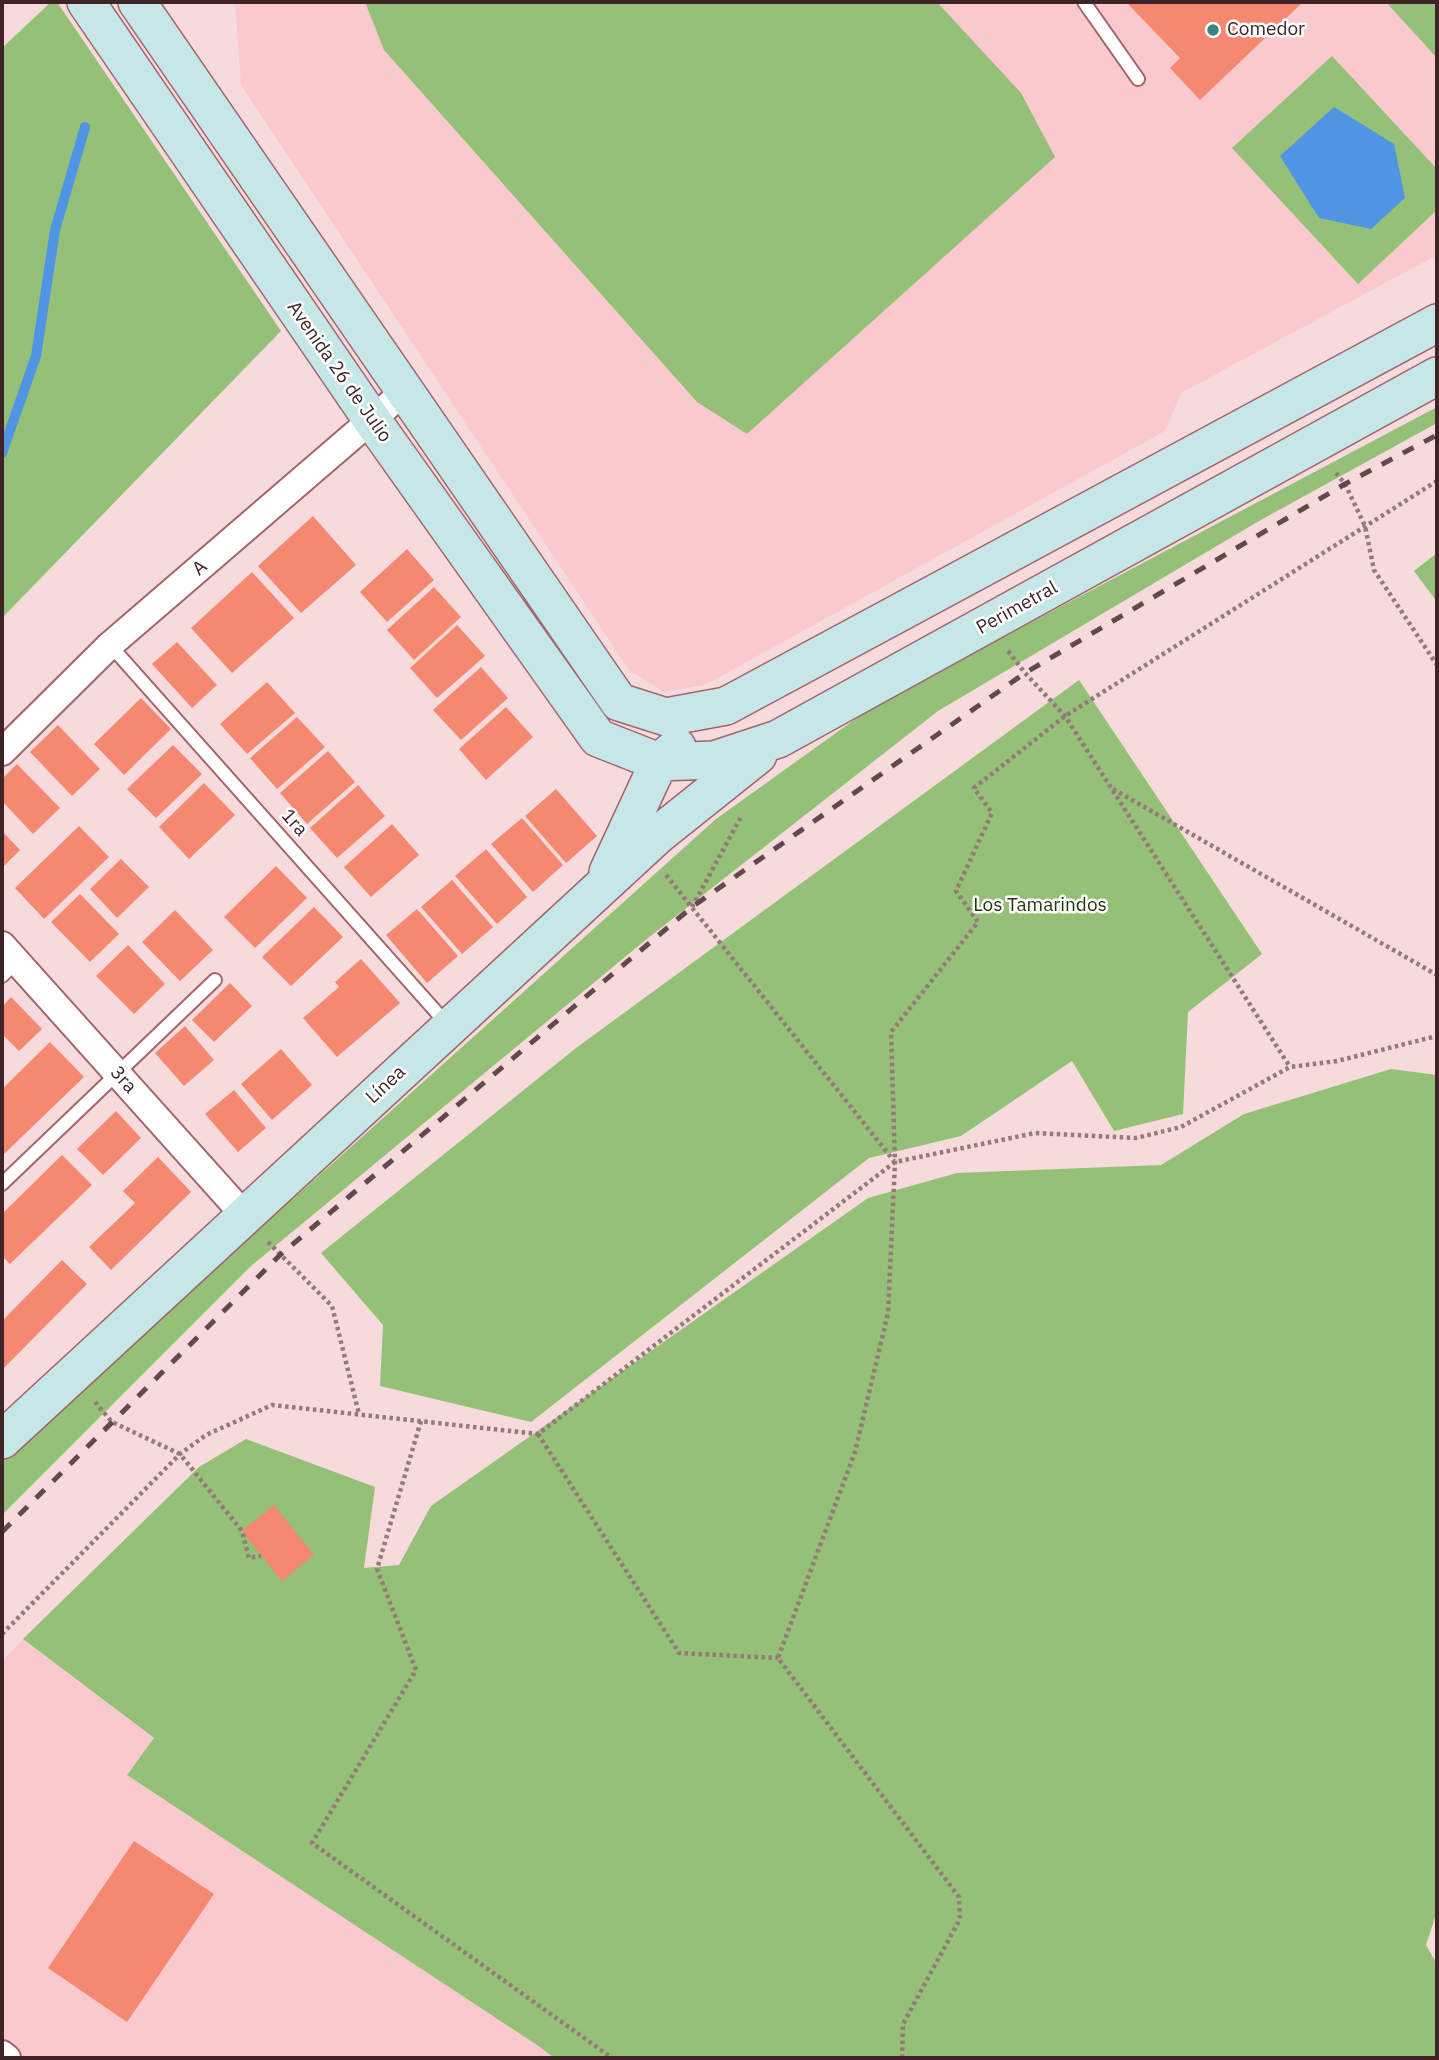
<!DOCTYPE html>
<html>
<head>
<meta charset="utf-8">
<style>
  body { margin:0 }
  #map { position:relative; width:1439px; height:2060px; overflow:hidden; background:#f7dadc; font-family:"IBM Plex Sans",sans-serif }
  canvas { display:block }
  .frame { position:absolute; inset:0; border:4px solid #3f2427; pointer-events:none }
</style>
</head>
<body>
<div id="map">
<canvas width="1439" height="2060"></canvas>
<div class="frame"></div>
</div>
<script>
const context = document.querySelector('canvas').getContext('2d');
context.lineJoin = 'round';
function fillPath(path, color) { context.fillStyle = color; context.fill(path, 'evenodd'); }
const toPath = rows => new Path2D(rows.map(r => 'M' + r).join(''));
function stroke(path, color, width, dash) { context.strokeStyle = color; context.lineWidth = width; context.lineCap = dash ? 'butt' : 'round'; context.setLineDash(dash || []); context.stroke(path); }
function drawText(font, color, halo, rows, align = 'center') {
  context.font = font + ' "IBM Plex Sans",sans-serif'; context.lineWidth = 5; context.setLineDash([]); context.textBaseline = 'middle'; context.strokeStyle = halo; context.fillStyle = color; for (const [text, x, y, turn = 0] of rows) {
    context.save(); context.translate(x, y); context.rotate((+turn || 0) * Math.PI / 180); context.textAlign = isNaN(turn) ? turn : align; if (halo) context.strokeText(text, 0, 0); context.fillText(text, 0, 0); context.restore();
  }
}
const built = toPath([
  [235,2,1437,2,1437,255,1181,393,1165,431,705,685,664,692,629,670,241,85],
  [23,1639,154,1739,127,1774,540,2047,554,2058,2,2058,2,1661]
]);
const green = toPath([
  [51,2,57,2,281,331,2,618,2,48],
  [365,2,937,2,1021,93,1055,157,747,434,697,402,384,50],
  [1386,2,1437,2,1437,58],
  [1332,56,1437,169,1437,210,1358,284,1232,148],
  [1437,407,1437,423,1259,521,938,711,648,938,251,1266,2,1515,2,1463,19,1445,716,819,875,705],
  [1437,553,1437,602,1414,571],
  [1079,680,1262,954,1188,1012,1183,1114,1114,1131,1072,1061,961,1136,869,1158,531,1422,380,1386,383,1325,321,1253,576,1048],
  [1391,1069,1437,1075,1437,1911,1426,1945,1437,1964,1437,2058,554,2058,540,2047,127,1775,154,1738,23,1639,199,1467,246,1439,375,1487,364,1568,399,1565,431,1506,868,1198,957,1173,1161,1165,1244,1114]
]);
const water = toPath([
  [1334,107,1394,144,1405,198,1371,229,1319,218,1280,156]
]);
const stream = toPath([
  [2,453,36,356,55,230,85,127]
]);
const building = toPath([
  [1126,2,1303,2,1200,100,1170,68,1180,58],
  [313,516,356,565,301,613,258,566],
  [407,549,434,580,387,622,360,592],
  [252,572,294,618,232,673,191,628],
  [434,587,461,617,414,660,387,630],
  [457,625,485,656,437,698,410,668],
  [177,642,217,685,192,708,152,664],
  [481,667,508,698,461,740,433,710],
  [267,682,295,713,247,754,220,724],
  [141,698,171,729,124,775,94,744],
  [506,707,533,737,486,780,459,749],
  [297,717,325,747,277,789,250,758],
  [58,725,100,769,72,796,30,752],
  [173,745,202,774,156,818,127,789],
  [328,751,355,782,307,824,280,793],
  [17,764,60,808,33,834,2,801,2,779],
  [204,783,235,815,189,859,159,827],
  [358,785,385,816,337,858,310,828],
  [556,789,597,836,566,863,525,816],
  [522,818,563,865,533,892,491,844],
  [392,824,419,855,371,897,344,867],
  [79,826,109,857,44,919,15,888],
  [2,831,20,850,2,868],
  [486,849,527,897,497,924,455,876],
  [121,859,149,887,117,918,90,889],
  [276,866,307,898,255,948,224,917],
  [452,880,493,927,462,954,421,907],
  [80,894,119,934,90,962,51,922],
  [314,907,343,937,291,986,262,957],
  [417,909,458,956,427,983,386,935],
  [175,910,213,950,180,981,142,942],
  [128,945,165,984,134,1014,96,976],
  [361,959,400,1003,337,1057,303,1018,339,987,335,982],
  [230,983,252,1006,214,1042,192,1020],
  [11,997,42,1029,19,1051,2,1034,2,1007],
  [185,1026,214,1060,184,1086,155,1053],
  [50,1042,84,1077,4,1154,2,1152,2,1089],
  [281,1049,312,1085,272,1120,241,1084],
  [234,1090,266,1128,238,1152,205,1114],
  [116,1111,141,1138,103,1175,77,1149],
  [62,1155,92,1185,10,1264,2,1256,2,1214],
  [158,1157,191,1192,111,1270,89,1247,135,1203,123,1191],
  [62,1260,87,1284,4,1368,2,1366,2,1321],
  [274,1505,314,1555,282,1581,242,1531],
  [134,1841,214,1894,127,2022,48,1968]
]);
const path = toPath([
  [1336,473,1345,484,1365,526,1374,570,1437,665],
  [1008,651,1025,673,1065,716,1290,1067],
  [1113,789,1437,975],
  [666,875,894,1161],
  [692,907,742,815],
  [268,1242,332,1306,359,1414],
  [95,1402,112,1422,180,1454,242,1531,249,1558,261,1556],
  [421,1421,377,1569,416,1670,312,1843,612,2058],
  [538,1434,679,1653,778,1658],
  [2,1634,180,1454,206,1435,272,1405,538,1434,895,1162,1035,1133,1136,1138,1181,1127,1290,1067,1337,1061,1437,1036],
  [902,2058,903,2024,960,1919,959,1897,778,1658,855,1452,888,1313,895,1162,891,1032,978,922,956,891,992,813,974,788,1065,716,1437,481]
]);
const lane = toPath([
  [1084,2,1138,79],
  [110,645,447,1024],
  [2,976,17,962],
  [2,1184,215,980]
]);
const street = toPath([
  [2,752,110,645,405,391],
  [2,945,245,1216],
  [2,2054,7,2058]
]);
const secondary = toPath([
  [86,2,372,420,598,738,659,762,714,760,778,739,1437,376],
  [137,2,619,702,666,717,726,706,1437,323],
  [608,872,659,762,677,747],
  [2,1440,659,834,758,755]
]);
const rail = toPath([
  [2,1532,280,1255,692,907,1025,673,1345,484,1437,435]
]);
const markers = [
  [1213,30,7,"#3c8482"]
];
const poiNames = [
  ["Comedor",1227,30]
];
const streetNames = [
  ["Avenida 26 de Julio",339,372,55],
  ["A",200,568,-41],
  ["Perimetral",1017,608,-29],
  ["1ra",294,823,48],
  ["3ra",123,1080,48],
  ["Línea",386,1085,-43]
];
const parkNames = [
  ["Los Tamarindos",1040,906]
];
fillPath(built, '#f9c9cd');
fillPath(green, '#95c077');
fillPath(water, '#4f95e3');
stroke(stream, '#4f95e3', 10);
fillPath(building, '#f48870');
stroke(lane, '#a3656b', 16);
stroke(street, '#a3656b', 30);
stroke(secondary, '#a3656b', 40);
stroke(path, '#95797b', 4.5, [3.5, 3.5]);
stroke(lane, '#fff', 12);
stroke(street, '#fff', 26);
stroke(secondary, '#c6e7e7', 37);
stroke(rail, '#64494c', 5, [12, 12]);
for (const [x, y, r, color] of markers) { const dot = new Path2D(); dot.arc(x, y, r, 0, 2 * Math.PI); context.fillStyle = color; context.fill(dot); stroke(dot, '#fff', 2.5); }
drawText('19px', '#3f2427', '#fff', poiNames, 'left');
drawText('19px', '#3f2427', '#fff', streetNames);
drawText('19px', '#1f340d', '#fff', parkNames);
</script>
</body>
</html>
